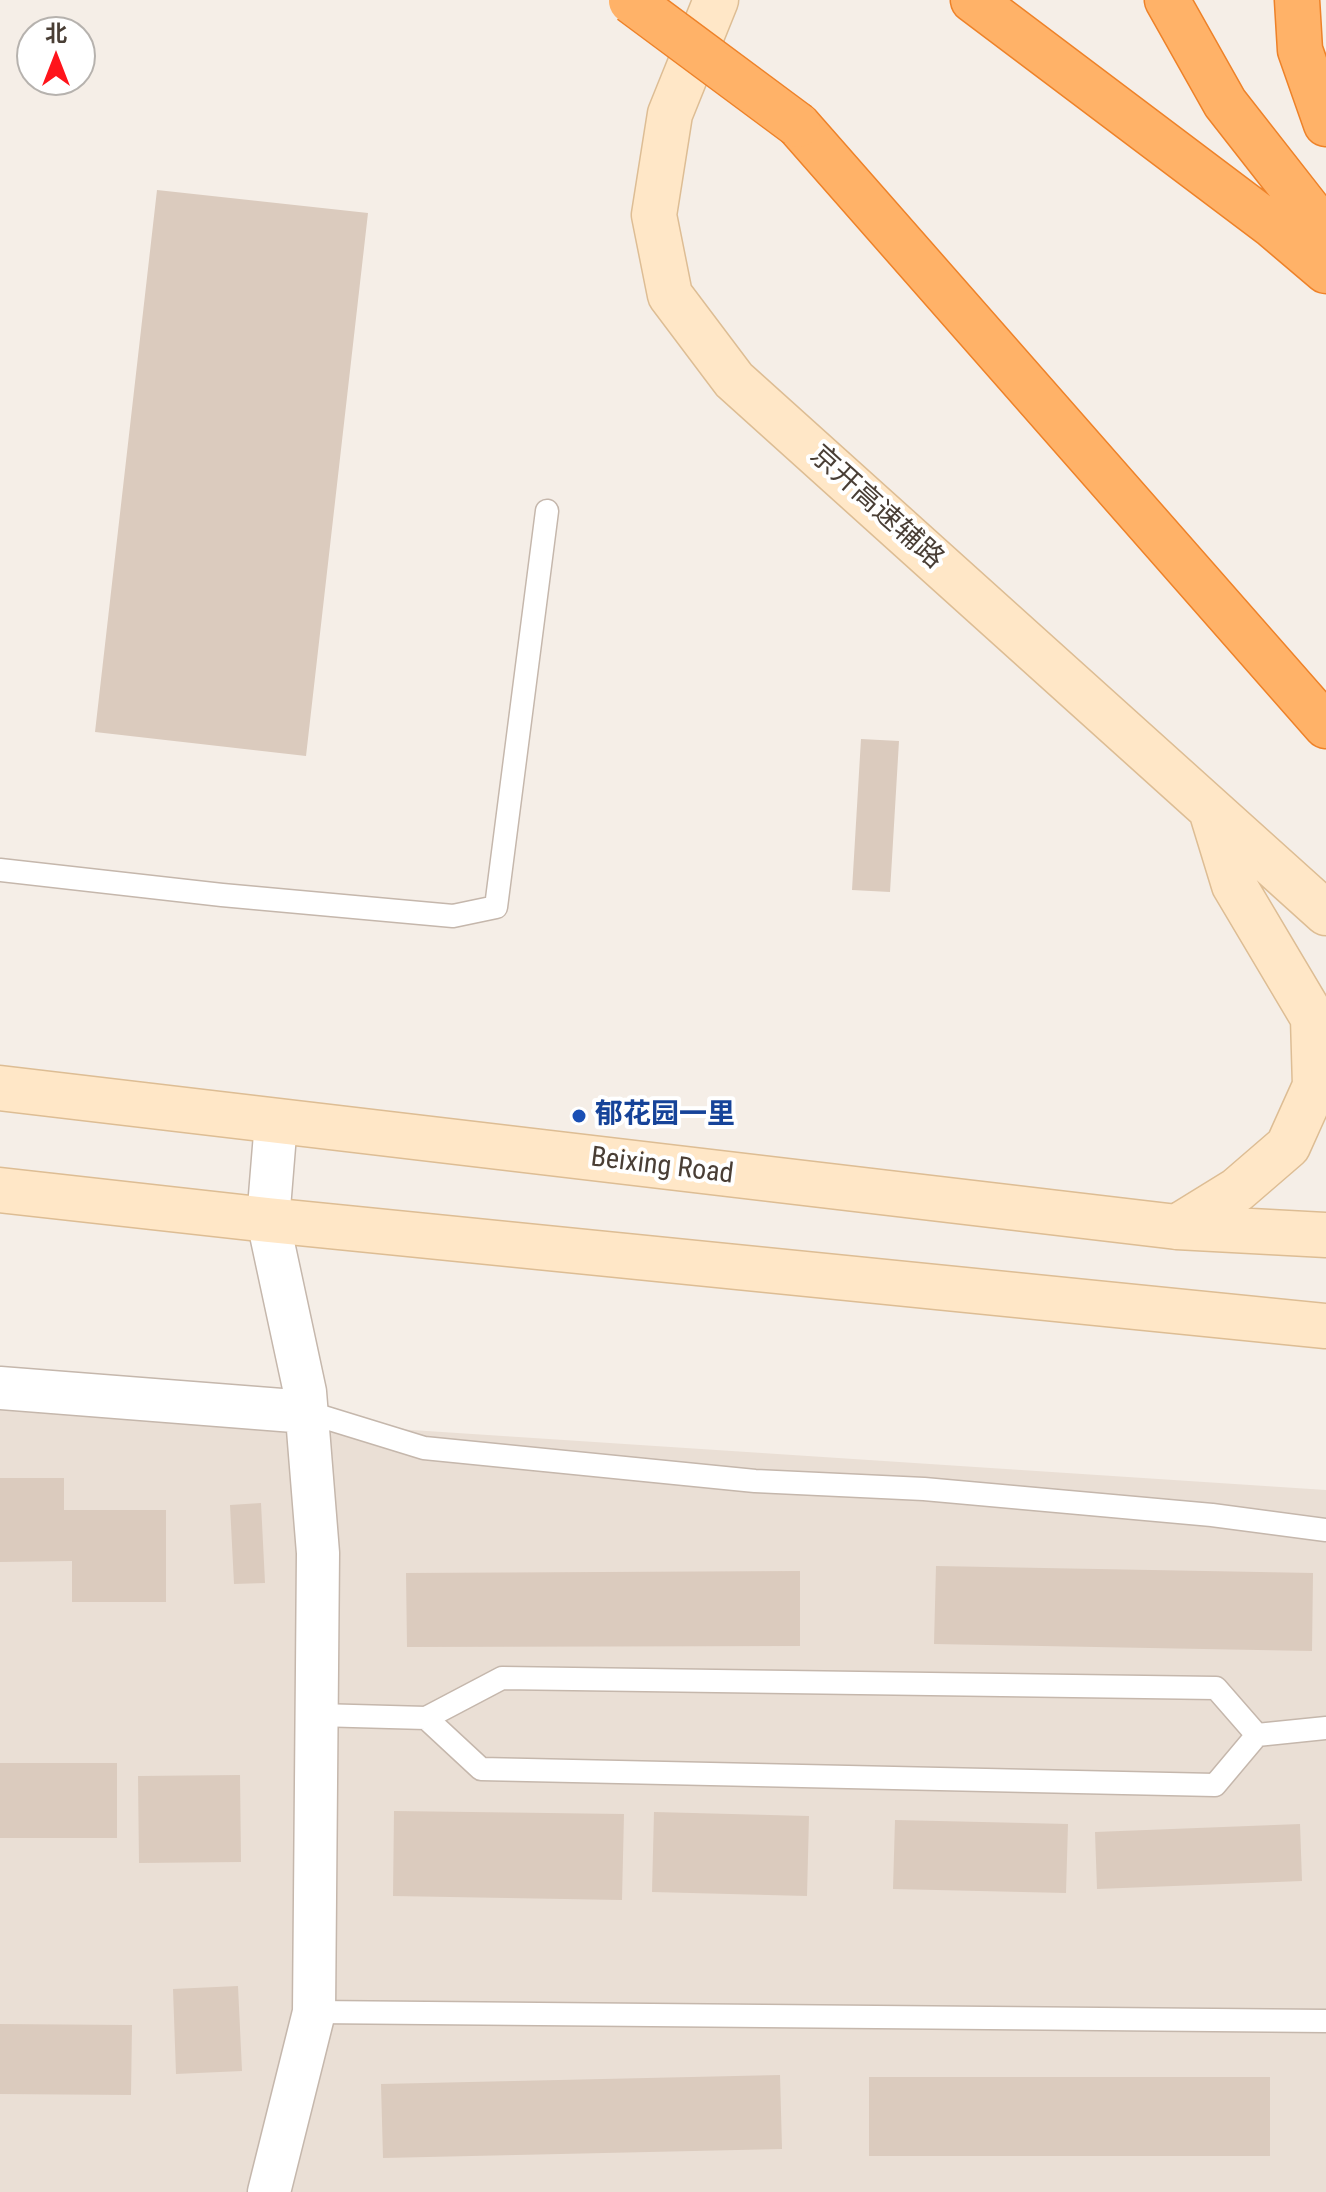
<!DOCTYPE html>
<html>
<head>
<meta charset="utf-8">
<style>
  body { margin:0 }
  #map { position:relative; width:1326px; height:2192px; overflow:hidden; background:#f5eee7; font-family:"Roboto Condensed","Noto Sans SC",sans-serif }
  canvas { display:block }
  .north { position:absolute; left:16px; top:16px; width:80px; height:80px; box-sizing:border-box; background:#fff; border:2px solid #b6b2ae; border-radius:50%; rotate:0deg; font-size:22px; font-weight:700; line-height:32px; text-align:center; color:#493e35 }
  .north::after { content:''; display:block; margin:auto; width:28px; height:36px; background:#ff141b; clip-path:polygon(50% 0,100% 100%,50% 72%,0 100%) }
</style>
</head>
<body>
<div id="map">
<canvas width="1326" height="2192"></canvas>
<div class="north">北</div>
</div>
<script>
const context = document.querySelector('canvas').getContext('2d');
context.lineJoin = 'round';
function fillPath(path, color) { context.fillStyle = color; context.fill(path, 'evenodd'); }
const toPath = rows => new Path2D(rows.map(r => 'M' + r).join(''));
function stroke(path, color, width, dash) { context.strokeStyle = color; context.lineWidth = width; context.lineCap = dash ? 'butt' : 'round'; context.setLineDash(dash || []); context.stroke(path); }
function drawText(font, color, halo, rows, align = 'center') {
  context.font = font + ' "Roboto Condensed","Noto Sans SC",sans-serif'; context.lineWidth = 8; context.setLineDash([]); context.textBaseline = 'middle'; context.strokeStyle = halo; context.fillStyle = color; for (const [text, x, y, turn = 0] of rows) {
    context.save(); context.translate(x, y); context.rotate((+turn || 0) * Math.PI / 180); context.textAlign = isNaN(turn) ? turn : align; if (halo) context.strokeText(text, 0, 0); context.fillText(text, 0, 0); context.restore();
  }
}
const residential = toPath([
  [0,1403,1326,1490,1326,2192,0,2192]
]);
const building = toPath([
  [157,190,368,213,306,756,95,732],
  [861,739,899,741,890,892,852,890],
  [0,1478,64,1478,64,1510,166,1510,166,1602,72,1602,72,1561,0,1562],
  [261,1503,265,1583,234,1584,230,1505],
  [936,1566,1313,1573,1312,1651,934,1644],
  [800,1571,800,1646,407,1647,406,1573],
  [0,1763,117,1763,117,1838,0,1838],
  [240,1775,241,1862,139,1863,138,1776],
  [394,1811,624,1814,622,1900,393,1896],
  [654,1812,809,1816,807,1896,652,1892],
  [895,1820,1068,1824,1066,1893,893,1889],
  [1300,1824,1302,1881,1097,1889,1095,1832],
  [238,1986,242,2071,176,2074,173,1989],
  [0,2024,132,2025,131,2095,0,2094],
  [780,2075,782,2149,383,2158,381,2084],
  [869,2077,1270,2077,1270,2156,869,2156]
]);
const lane = toPath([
  [0,870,222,895,453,916,496,907,547,511],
  [307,1412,424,1448,755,1481,924,1489,1212,1515,1326,1530],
  [317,1715,426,1718,481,1769,1215,1785,1257,1735,1326,1728],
  [426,1718,502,1678,1216,1688,1257,1735],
  [314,2012,1326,2021]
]);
const street = toPath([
  [0,1388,307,1412],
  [269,2192,314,2012,318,1553,305,1392,268,1220,276,1122]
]);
const secondary = toPath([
  [716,0,670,114,654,215,670,295,734,380,1326,913],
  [0,1088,1177,1227,1326,1235],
  [0,1190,268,1220,1326,1326],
  [1177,1227,1237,1190,1288,1146,1315,1086,1313,1018,1234,885,1211,810]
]);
const highway = toPath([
  [973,0,1273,226,1326,271],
  [1167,0,1225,103,1326,232],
  [1297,0,1300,50,1326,124],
  [798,125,1326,726]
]);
const highwayBridge = toPath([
  [631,1,798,125]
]);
const markers = [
  [579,1116,8,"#1a4fb4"]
];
const streetNames = [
  ["京开高速辅路",876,508,42],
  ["Beixing Road",662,1167,7]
];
const transitNames = [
  ["郁花园一里",595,1116]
];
fillPath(residential, '#eadfd5');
fillPath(building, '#dbcbbe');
stroke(lane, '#c5b7ac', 25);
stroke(street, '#c5b7ac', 45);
stroke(secondary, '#ddbd94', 47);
stroke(highway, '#ee8229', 47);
stroke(lane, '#fff', 22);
stroke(street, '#fff', 42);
stroke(secondary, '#ffe7c7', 44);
stroke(highway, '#ffb268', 44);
stroke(highwayBridge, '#ee8229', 47, []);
stroke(highwayBridge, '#ffb268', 44);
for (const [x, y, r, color] of markers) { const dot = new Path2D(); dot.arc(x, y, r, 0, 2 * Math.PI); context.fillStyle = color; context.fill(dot); stroke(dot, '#fff', 3); }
drawText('28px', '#493e35', '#fff', streetNames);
drawText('bold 28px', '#164399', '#fff', transitNames, 'left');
</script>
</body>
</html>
